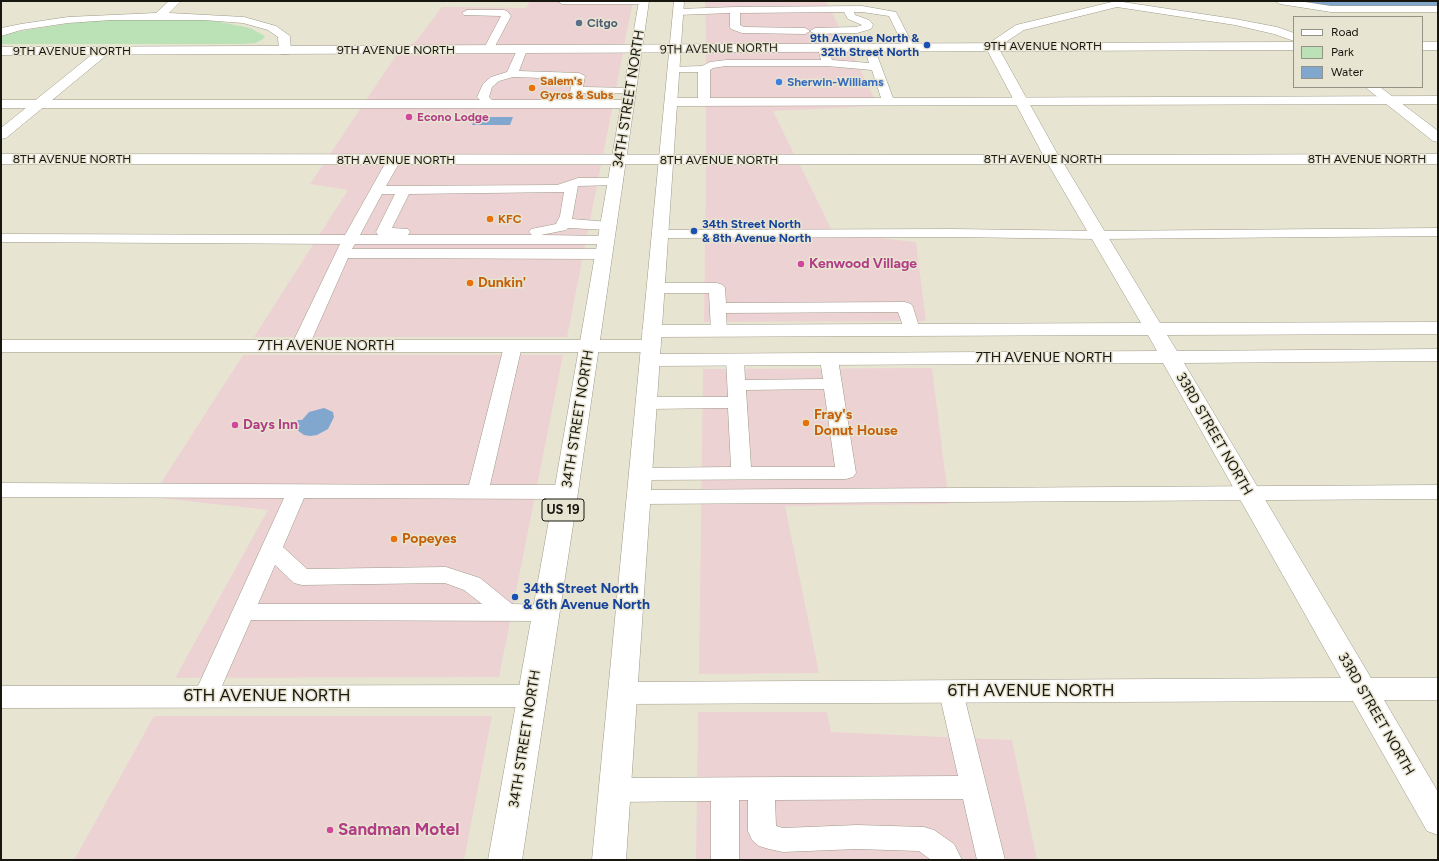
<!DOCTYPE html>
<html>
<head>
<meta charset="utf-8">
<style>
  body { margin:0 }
  #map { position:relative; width:1439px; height:861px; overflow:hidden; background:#e8e4d2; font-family:Figtree,sans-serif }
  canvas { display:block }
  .frame { position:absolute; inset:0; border:2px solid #17160f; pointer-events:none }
  .legend { position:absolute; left:1293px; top:16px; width:130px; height:72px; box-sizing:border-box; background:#e8e4d2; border:1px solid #949284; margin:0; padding:5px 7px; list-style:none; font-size:12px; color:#17160f }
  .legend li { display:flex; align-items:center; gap:8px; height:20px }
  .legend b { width:20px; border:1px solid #949284 }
</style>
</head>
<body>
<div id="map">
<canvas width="1439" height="861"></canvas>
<div class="frame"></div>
<ul class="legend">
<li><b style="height:5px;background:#fff"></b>Road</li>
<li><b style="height:11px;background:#bbe2b7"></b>Park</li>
<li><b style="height:11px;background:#82a7cf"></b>Water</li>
</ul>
</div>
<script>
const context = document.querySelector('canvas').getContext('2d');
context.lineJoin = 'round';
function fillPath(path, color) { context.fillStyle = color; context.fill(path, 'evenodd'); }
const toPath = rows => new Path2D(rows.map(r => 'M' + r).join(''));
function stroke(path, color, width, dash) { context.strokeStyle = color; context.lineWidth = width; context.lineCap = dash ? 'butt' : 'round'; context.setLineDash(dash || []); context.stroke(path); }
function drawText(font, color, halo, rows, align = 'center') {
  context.font = font + ' Figtree,sans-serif'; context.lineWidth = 3; context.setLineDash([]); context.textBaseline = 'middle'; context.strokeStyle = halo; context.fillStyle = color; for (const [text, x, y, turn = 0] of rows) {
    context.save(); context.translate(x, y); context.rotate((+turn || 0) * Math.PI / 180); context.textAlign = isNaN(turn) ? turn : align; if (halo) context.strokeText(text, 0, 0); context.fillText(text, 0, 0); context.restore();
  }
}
const commercial = toPath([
  [530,1,633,1,624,46,407,47,416,41,442,7,526,8],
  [705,1,826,1,848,44,706,45],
  [851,51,878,106,773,111,794,154,706,154,706,52],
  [623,53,603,155,330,154,397,54],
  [323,165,601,165,567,337,254,337,348,190,310,184],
  [706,165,800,165,833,233,916,242,926,321,704,322],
  [243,355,563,355,499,677,175,678,268,510,152,497],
  [932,368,949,504,785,506,819,673,699,674,703,369],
  [698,712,827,712,831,732,1012,740,1037,860,696,860],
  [154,716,492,716,464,860,74,860]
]);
const green = toPath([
  [117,19,187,19,215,21,250,28,265,36,263,39,256,43,241,44,1,44,1,35,15,32,78,22]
]);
const water = toPath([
  [1298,1,1438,1,1438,10,1345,10],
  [475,117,513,117,510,125,472,125],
  [324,408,333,412,334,417,328,429,317,435,310,436,304,435,297,430,300,425,295,425,298,420,302,420,309,412]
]);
const service = toPath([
  [557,1,649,1,644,4,562,4,557,1],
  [1275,1,1298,1,1331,6,1438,6,1438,12,1331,12,1280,4,1275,1],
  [862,6,896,12,914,47,913,49,905,49,889,16,862,12,854,12,855,15,869,20,872,23,873,25,871,29,857,33,815,34,810,31,805,34,742,33,731,29,730,27,730,13,678,15,673,12,678,9,735,7,862,6],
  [844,12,848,19,862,25,856,27,815,28,810,31,805,28,744,27,740,25,740,13,844,12],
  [467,10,504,10,507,11,511,16,492,52,484,52,483,50,501,16,464,15,462,13,467,10],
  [869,44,874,47,893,98,1438,96,1438,104,671,106,667,104,665,102,667,100,671,98,698,98,698,72,674,72,670,71,669,69,670,67,702,66,710,62,726,60,821,60,819,52,824,49,829,52,832,60,869,63,864,47,869,44],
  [726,66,827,66,872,70,881,98,710,98,710,70,713,68,726,66],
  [522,47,527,50,519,71,579,73,585,76,583,87,634,88,636,90,634,92,630,93,581,93,580,100,628,100,632,102,634,104,632,106,628,108,1,108,1,100,480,100,477,97,483,84,491,77,507,72,517,50,522,47],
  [513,77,573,79,568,100,492,100,489,97,492,87,499,81,513,77],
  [394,156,399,157,401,160,386,186,557,185,578,178,621,178,623,181,621,184,616,185,578,186,572,219,609,222,614,223,616,226,614,229,609,230,568,228,566,230,541,235,606,236,611,237,613,240,611,243,606,244,355,244,352,249,604,249,609,251,612,254,609,257,604,259,348,258,309,346,306,350,300,351,294,350,291,346,340,244,1,242,1,234,345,235,387,160,389,157,394,156],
  [564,192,560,216,556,224,531,229,529,232,532,235,408,235,410,232,408,229,392,228,409,194,564,192],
  [382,194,395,194,376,232,378,235,360,235,382,194],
  [1438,228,1438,236,1098,239,952,237,660,238,655,237,653,234,655,231,660,230,952,229,1098,231,1438,228],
  [656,283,717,283,723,285,725,288,726,303,905,302,911,304,913,307,920,330,918,334,912,335,906,334,898,312,726,313,727,331,725,335,719,336,713,335,711,331,709,293,656,293,650,291,648,288,650,285,656,283],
  [513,341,519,342,522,346,490,485,566,485,573,487,576,492,573,497,566,499,304,498,283,547,307,569,446,567,480,578,512,604,546,605,554,607,558,613,554,619,546,621,251,620,214,704,205,707,196,704,193,697,284,498,1,497,1,483,469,485,504,346,507,342,513,341],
  [275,565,294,583,302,585,445,583,464,590,482,604,258,604,275,565],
  [735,354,741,355,744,359,745,380,823,379,820,359,823,355,829,354,835,355,838,359,856,473,853,477,846,479,641,480,634,478,631,474,634,470,641,468,731,467,728,408,646,409,639,407,637,403,639,399,646,397,728,397,726,359,729,355,735,354],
  [824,389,835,467,751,467,746,390,824,389],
  [1438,485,1438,499,639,504,632,502,629,497,632,492,639,490,1438,485],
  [951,682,960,685,963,692,1005,860,977,860,963,799,775,800,776,826,783,828,857,825,924,827,934,830,954,844,962,860,931,860,919,851,857,849,783,852,769,849,759,846,752,840,748,831,748,800,739,800,739,860,711,860,711,801,615,802,605,798,602,790,605,782,615,778,958,776,939,692,942,685,951,682]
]);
const minor = toPath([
  [169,1,181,1,169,13,244,17,276,26,290,36,291,51,289,54,281,54,279,51,278,37,268,30,243,23,204,20,111,20,68,23,21,30,1,36,1,28,21,24,68,17,156,13,169,1],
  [1116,1,1235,19,1277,27,1294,33,1294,41,1274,34,1235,25,1117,7,1024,30,998,47,1058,155,1438,154,1438,164,1064,164,1160,323,1438,322,1438,334,1167,335,1177,351,1438,349,1438,361,1184,363,1371,678,1438,678,1438,700,1384,700,1438,792,1438,835,1427,831,1353,701,623,704,613,701,609,693,613,685,623,682,1341,678,1163,363,650,366,643,364,640,360,643,356,650,354,1157,351,1148,335,652,337,645,335,642,331,645,327,652,325,1141,323,1048,164,1,164,1,154,1043,155,985,46,1016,25,1116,1],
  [104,47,108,48,110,51,108,54,6,138,1,139,1,128,100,48,104,47],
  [1365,87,1380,87,1438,131,1438,142,1433,141,1365,87],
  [1,340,651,340,658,342,661,346,658,350,651,352,1,352,1,340],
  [532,685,542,688,546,696,542,704,532,707,1,708,1,686,532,685]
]);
const tertiary = toPath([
  [1294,42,1294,50,1,55,1,47,1294,42],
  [1422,42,1438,42,1438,50,1422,50,1422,42]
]);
const trunk = toPath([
  [639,1,649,1,578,492,522,860,488,860,554,492,639,1],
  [674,1,684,1,626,860,592,860,674,1]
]);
const markers = [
  [579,23,4,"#5c6f8a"],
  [927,45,4,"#1a4fb4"],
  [779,82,4,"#3f7fe0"],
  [532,88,4,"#e8710a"],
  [409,117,4,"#d1479c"],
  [490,219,4,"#e8710a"],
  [694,231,4,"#1a4fb4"],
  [801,264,4,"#d1479c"],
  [470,283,4,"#e8710a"],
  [806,423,4,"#e8710a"],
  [235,425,4,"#d1479c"],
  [394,539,4,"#e8710a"],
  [515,597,4,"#1a4fb4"],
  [330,830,4,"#d1479c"]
];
const farServicenames = [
  ["Citgo",587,23]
];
const farTransitnames = [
  ["9th Avenue North &",919,38],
  ["32th Street North",919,52],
  ["34th Street North",702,224,"left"],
  ["& 8th Avenue North",702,238,"left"]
];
const farStreetnames = [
  ["9TH AVENUE NORTH",1043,46],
  ["9TH AVENUE NORTH",719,49,-1],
  ["9TH AVENUE NORTH",396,50],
  ["9TH AVENUE NORTH",72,51],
  ["8TH AVENUE NORTH",72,159],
  ["8TH AVENUE NORTH",1043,159],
  ["8TH AVENUE NORTH",1367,159],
  ["8TH AVENUE NORTH",396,160],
  ["8TH AVENUE NORTH",719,160]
];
const farFoodnames = [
  ["Salem's",540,81],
  ["Gyros & Subs",540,95],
  ["KFC",498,219]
];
const farShopnames = [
  ["Sherwin-Williams",787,82]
];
const farHotelnames = [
  ["Econo Lodge",417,117]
];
const shields = [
  [563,510,42]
];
const shieldNames = [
  ["US 19",563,510]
];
const streetNames = [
  ["34TH STREET NORTH",629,99,-81],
  ["7TH AVENUE NORTH",326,346],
  ["7TH AVENUE NORTH",1044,358],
  ["34TH STREET NORTH",578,419,-81],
  ["33RD STREET NORTH",1214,434,60],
  ["33RD STREET NORTH",1376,714,60],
  ["34TH STREET NORTH",525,739,-81]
];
const hotelNames = [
  ["Kenwood Village",809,264],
  ["Days Inn",243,425]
];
const foodNames = [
  ["Dunkin'",478,283],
  ["Fray's",814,415],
  ["Donut House",814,431],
  ["Popeyes",402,539]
];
const transitNames = [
  ["34th Street North",523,589],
  ["& 6th Avenue North",523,605]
];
const nearStreetnames = [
  ["6TH AVENUE NORTH",1031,691],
  ["6TH AVENUE NORTH",267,696]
];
const nearHotelnames = [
  ["Sandman Motel",338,830]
];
fillPath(commercial, '#edd2d3');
fillPath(green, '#bbe2b7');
fillPath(water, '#82a7cf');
stroke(service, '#9e9a89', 1);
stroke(minor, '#9e9a89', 1);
stroke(tertiary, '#9e9a89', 1);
stroke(trunk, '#9e9a89', 1);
fillPath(service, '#fff');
fillPath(minor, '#fff');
fillPath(tertiary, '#fff');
fillPath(trunk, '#fff');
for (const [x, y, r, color] of markers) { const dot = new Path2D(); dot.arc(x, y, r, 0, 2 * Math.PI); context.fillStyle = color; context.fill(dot); stroke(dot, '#e8e4d2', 1.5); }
drawText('bold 12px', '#4e5e75', '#e8e4d2', farServicenames, 'left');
drawText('bold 12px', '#164399', '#e8e4d2', farTransitnames, 'right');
drawText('12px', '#17160f', '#e8e4d2', farStreetnames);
drawText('bold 12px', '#c56008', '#e8e4d2', farFoodnames, 'left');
drawText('bold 12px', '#366cbe', '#e8e4d2', farShopnames, 'left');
drawText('bold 12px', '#b23c85', '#e8e4d2', farHotelnames, 'left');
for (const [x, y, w] of shields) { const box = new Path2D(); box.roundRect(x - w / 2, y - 11, w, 22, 3); context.fillStyle = '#e8e4d2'; context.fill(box); stroke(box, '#17160f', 1); }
drawText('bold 13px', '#17160f', null, shieldNames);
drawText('14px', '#17160f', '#e8e4d2', streetNames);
drawText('bold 14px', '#b23c85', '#e8e4d2', hotelNames, 'left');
drawText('bold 14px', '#c56008', '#e8e4d2', foodNames, 'left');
drawText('bold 14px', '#164399', '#e8e4d2', transitNames, 'left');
drawText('17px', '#17160f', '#e8e4d2', nearStreetnames);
drawText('bold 17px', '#b23c85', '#e8e4d2', nearHotelnames, 'left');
</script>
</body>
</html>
